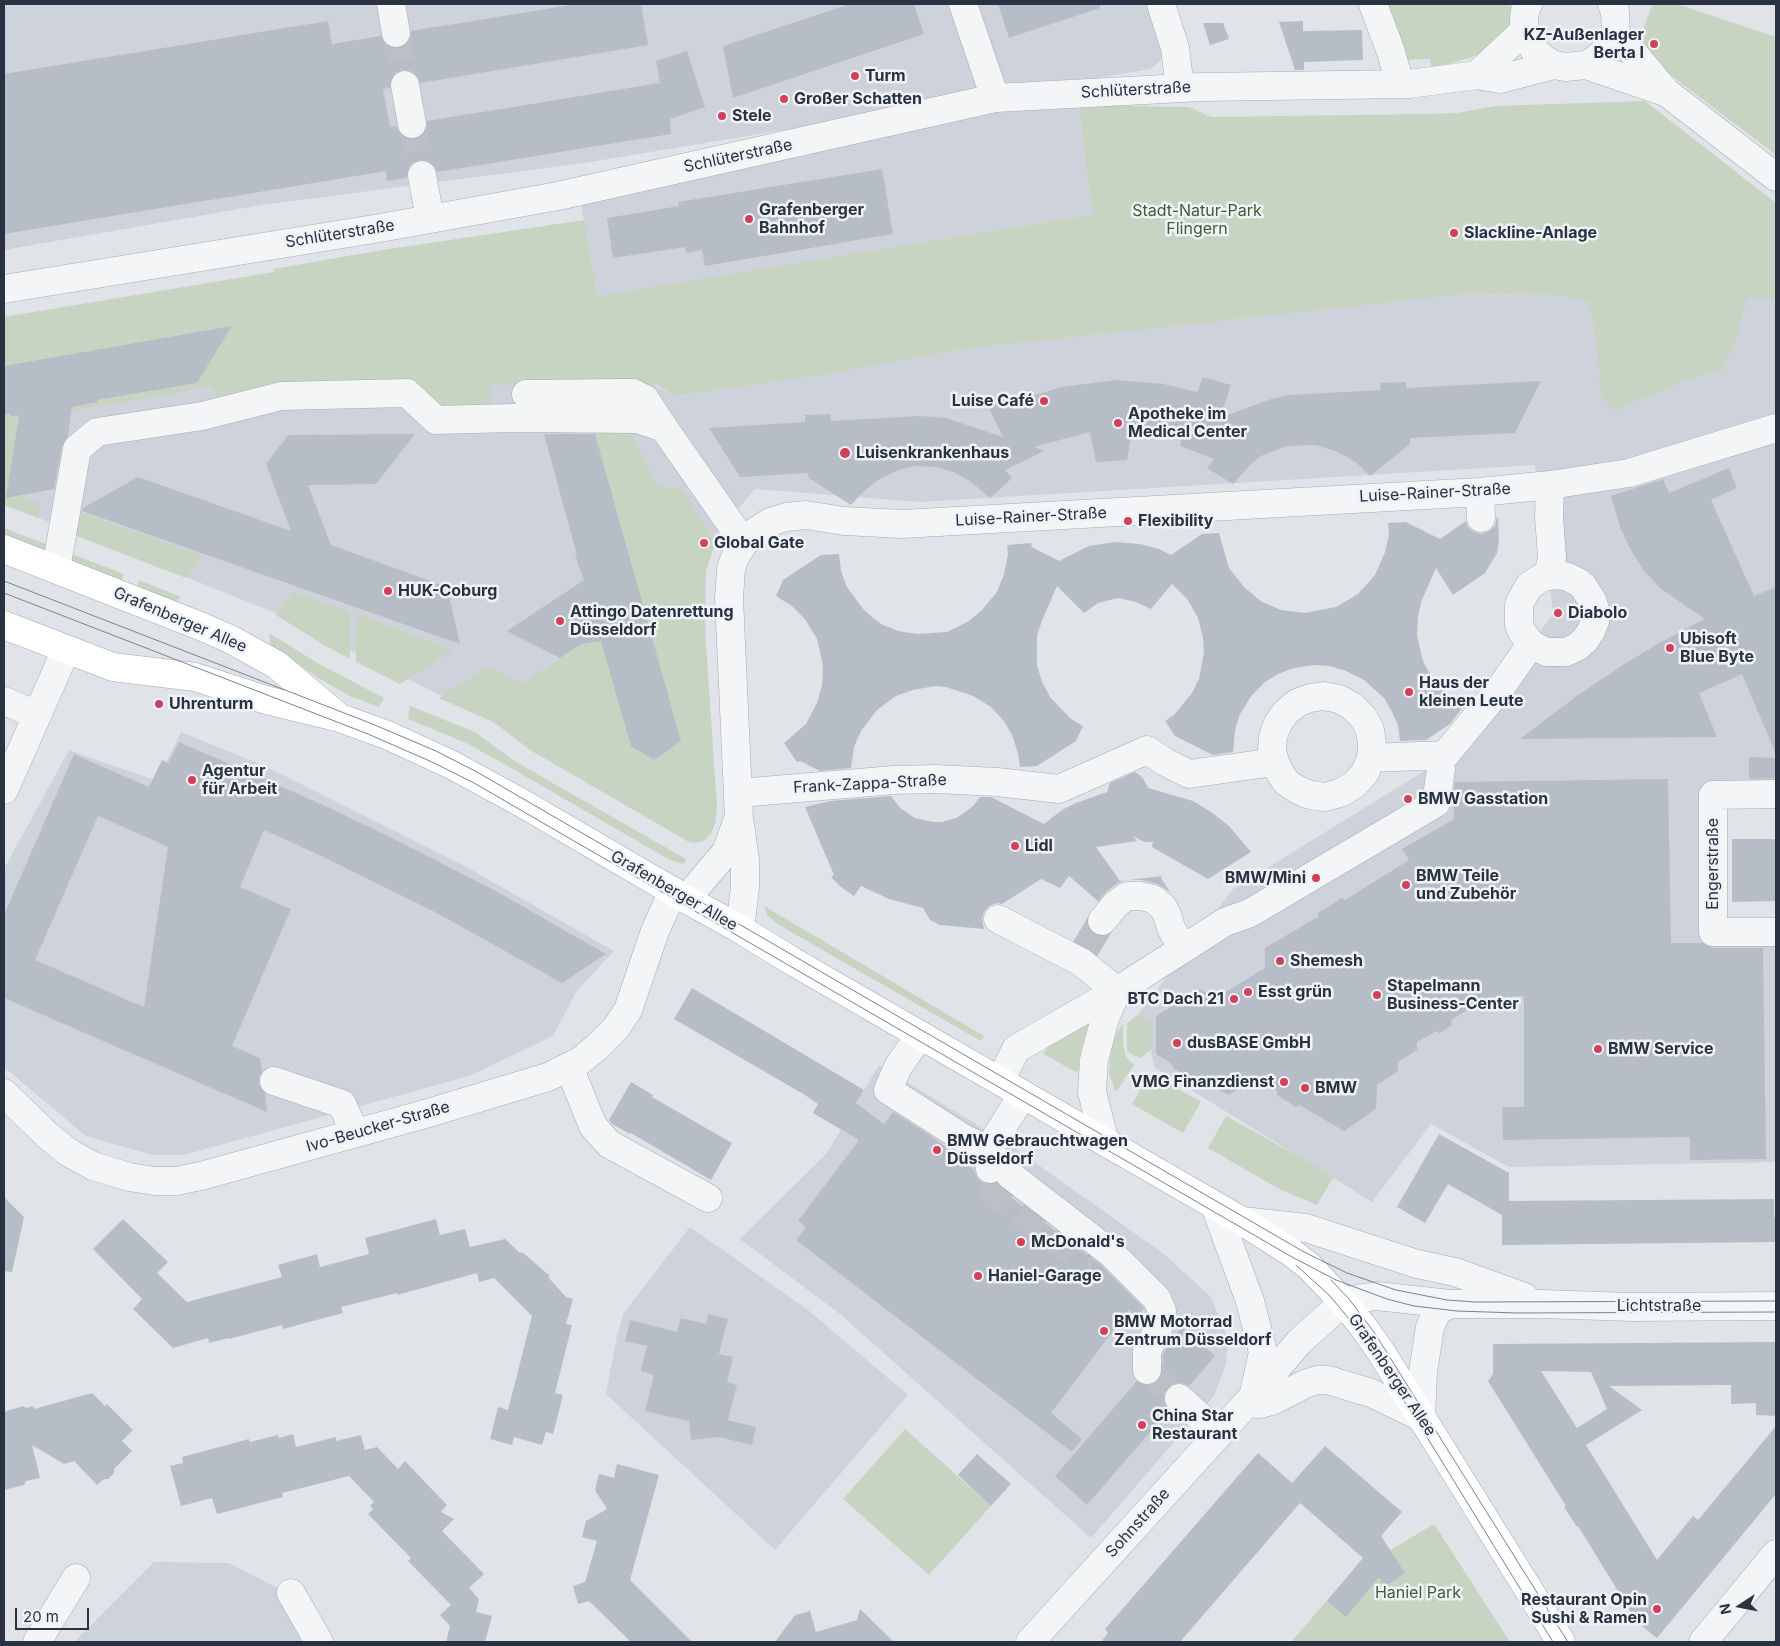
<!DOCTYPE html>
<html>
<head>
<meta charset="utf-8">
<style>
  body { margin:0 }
  #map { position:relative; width:1780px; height:1646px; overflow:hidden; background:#e0e4e9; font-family:Inter,sans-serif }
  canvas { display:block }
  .frame { position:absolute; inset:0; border:5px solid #283241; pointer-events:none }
  .north { position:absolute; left:1715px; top:1581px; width:50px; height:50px; -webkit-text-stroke:4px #eff3f7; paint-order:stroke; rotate:259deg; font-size:14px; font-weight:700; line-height:20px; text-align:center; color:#283241 }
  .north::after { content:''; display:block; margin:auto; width:18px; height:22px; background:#283241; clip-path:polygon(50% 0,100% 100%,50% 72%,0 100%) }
  .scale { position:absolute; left:15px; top:1608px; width:74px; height:22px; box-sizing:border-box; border:2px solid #283241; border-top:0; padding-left:6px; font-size:15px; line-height:18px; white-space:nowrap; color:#283241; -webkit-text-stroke:4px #eff3f7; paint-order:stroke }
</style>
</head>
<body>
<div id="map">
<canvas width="1780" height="1646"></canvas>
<div class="frame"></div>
<div class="north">N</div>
<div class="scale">20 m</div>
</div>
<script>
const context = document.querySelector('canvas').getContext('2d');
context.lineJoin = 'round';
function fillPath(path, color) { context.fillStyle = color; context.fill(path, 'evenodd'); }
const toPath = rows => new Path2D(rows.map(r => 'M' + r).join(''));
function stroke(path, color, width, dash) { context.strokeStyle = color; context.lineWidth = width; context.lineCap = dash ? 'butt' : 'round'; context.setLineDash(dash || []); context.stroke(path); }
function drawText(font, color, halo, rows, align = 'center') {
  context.font = font + ' Inter,sans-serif'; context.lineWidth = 5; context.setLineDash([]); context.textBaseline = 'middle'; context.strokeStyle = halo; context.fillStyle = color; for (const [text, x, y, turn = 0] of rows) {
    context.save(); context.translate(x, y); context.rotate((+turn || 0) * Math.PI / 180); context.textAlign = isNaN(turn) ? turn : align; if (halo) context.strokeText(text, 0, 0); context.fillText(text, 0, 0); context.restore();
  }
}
const built = toPath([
  [4,4,1146,4,1164,57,1151,69,584,163,262,205,4,250],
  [1078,105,1093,214,597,296,580,200,985,111],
  [1468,294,1776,298,1776,797,1709,801,1710,938,1776,938,1776,1162,1509,1167,1431,1124,1372,1202,1154,1067,1151,1050,1151,1022,1138,1015,1233,889,1447,757,1553,614,1535,465,920,502,755,489,706,547,704,827,278,614,4,504,4,356,234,322,653,385,677,396,824,375,958,350],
  [181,732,267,767,461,864,614,951,576,992,553,1036,469,1076,184,1155,152,1155,86,1136,4,1067,4,869,69,750,157,781],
  [879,1065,1013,1147,1164,1254,1211,1297,1228,1339,1226,1364,1214,1396,1091,1538,840,1314,740,1239,827,1153],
  [690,1227,808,1310,908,1395,775,1550,606,1394,616,1340,623,1314],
  [154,1562,229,1563,281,1590,310,1642,74,1642]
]);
const green = toPath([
  [1377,4,1509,4,1513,13,1511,32,1494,50,1432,69,1430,59,1397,60],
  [1653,4,1677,4,1776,37,1776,155,1656,64,1644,44,1644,26],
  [1645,101,1776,203,1776,298,1747,298,1733,347,1723,369,1686,380,1613,411,1600,393,1599,364,1590,302,1553,295,1468,294,958,350,824,375,676,396,656,385,645,387,629,384,489,385,494,416,438,418,422,388,256,390,220,408,213,386,72,411,73,403,98,402,97,400,197,383,232,326,89,351,88,348,87,349,87,353,4,366,4,317,274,272,273,269,383,250,584,220,597,296,1093,214,1078,105,1189,107,1211,117,1426,114,1457,113,1495,106],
  [20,412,22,418,16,419,18,420,13,455,12,493,40,503,38,518,4,505,4,415],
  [630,428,656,485,683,490,715,543,706,571,704,615,717,807,715,823,712,832,704,841,696,843,689,842,530,750,495,723,439,698,487,667,521,684,593,637,601,641,631,746,654,760,681,741,649,627,651,626,651,624,648,625,626,544,628,542,625,542,594,431],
  [77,511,202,556,186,578,74,535],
  [4,528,48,545,45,552,4,536],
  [72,554,124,574,121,582,72,562],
  [139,580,181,597,175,602,137,587],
  [293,592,350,612,350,659,322,644,276,615],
  [356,614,453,650,400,684,356,662],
  [269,633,319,664,384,698,379,707,350,696,320,679,270,645],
  [410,706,475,732,513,760,542,777,686,859,684,864,670,860,504,764,466,743,408,719],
  [764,906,984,1036,981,1041,779,925,767,915],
  [1138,1015,1151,1022,1151,1050,1140,1058,1127,1052,1127,1023],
  [1090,1017,1079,1059,1078,1073,1043,1054,1049,1045],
  [1123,1024,1123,1046,1127,1058,1134,1065,1116,1092,1109,1073,1111,1050,1117,1032],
  [1150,1073,1201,1102,1183,1133,1132,1104],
  [1226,1116,1334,1176,1317,1205,1281,1190,1208,1148],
  [905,1429,991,1506,929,1575,843,1499],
  [1434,1524,1510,1642,1291,1642,1349,1575]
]);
const building = toPath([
  [576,4,641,4,648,45,420,83,417,75,411,71,402,70,395,73,391,79,390,88,383,89,390,127,396,126,400,134,406,138,414,139,422,136,427,129,427,121,660,83,656,61,687,51,705,107,670,119,671,134,437,172,434,165,428,161,420,160,412,163,407,170,407,178,387,181,386,171,4,234,4,74,328,21,332,44,381,36,384,43,391,48,398,48,406,45,411,38,411,31],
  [850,4,914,4,924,34,733,98,723,46],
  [998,4,1100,4,1100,8,1009,38],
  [1303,21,1303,31,1362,30,1363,60,1304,62,1304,70,1295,70,1279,22],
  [1203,23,1223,23,1229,39,1210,45],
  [882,169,893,234,705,266,702,250,686,253,685,247,613,258,607,218,679,206,678,202],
  [232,326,197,383,97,400,98,402,72,407,68,436,62,446,54,489,6,498,19,415,11,417,10,414,4,415,4,366],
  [1203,377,1231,385,1220,418,1271,399,1289,395,1381,390,1380,383,1406,382,1406,388,1541,381,1515,433,1410,438,1410,444,1370,476,1357,463,1338,452,1316,445,1287,446,1261,456,1250,465,1233,484,1207,468,1214,459,1180,446,1182,438,1158,434,1132,431,1127,460,1096,462,1090,432,1034,447,1044,451,1005,470,1012,478,990,498,970,481,953,472,936,467,915,466,898,470,878,480,863,492,851,505,809,478,808,473,740,477,709,428,805,422,805,415,831,414,831,421,920,416,946,418,1003,437,988,407,1011,395,1014,401,1062,387,1116,380,1164,384,1197,392],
  [415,434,376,484,308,485,331,545,447,587,460,644,82,511,83,508,138,477,291,531,266,464,288,435],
  [544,434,595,434,681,741,654,760,631,746,601,641,581,644,560,658,507,631,584,580,575,556,577,555],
  [1729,468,1737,488,1711,500,1754,596,1776,587,1776,754,1742,674,1699,693,1717,737,1520,739,1578,695,1626,663,1663,641,1705,619,1661,589,1644,571,1629,547,1620,527,1611,496,1663,479,1669,493],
  [1497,517,1498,517,1499,540,1497,553,1485,573,1453,595,1436,568,1421,602,1418,617,1417,636,1423,661,1427,669,1441,688,1448,694,1465,704,1450,724,1426,740,1400,741,1398,725,1391,710,1384,698,1364,680,1346,671,1329,666,1314,665,1294,668,1278,674,1265,682,1252,695,1240,714,1235,730,1233,752,1213,755,1175,736,1165,721,1174,715,1192,693,1199,679,1204,652,1203,638,1198,618,1188,600,1172,584,1151,609,1136,602,1118,598,1098,603,1084,613,1057,586,1043,618,1037,635,1037,665,1042,682,1050,697,1071,719,1083,726,1076,741,1037,766,1020,767,1018,753,1012,735,1004,721,991,707,973,696,946,687,935,686,913,690,896,696,877,710,861,731,854,747,851,768,820,771,800,761,797,762,784,743,806,724,817,703,822,685,823,665,817,639,805,619,792,606,776,596,783,580,821,555,839,554,841,571,847,587,864,610,872,617,881,624,898,631,917,634,947,632,969,621,982,610,997,592,1004,574,1008,555,1007,545,1031,543,1032,547,1059,561,1089,546,1115,542,1140,544,1159,549,1171,555,1202,534,1219,533,1229,568,1245,588,1262,602,1281,610,1305,613,1336,607,1358,594,1375,575,1385,552,1389,535,1388,523,1406,522,1440,539,1466,521,1468,527,1474,532,1481,534,1489,531,1495,526],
  [179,742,321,804,390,837,496,891,606,954,562,983,437,913,315,853,264,830,240,887,291,909,232,1046,260,1058,262,1072,259,1076,259,1084,265,1093,267,1112,4,998,4,915,74,754,149,787,162,760,168,763],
  [98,816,168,847,144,1007,35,960],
  [1749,757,1776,758,1776,778,1749,779],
  [1135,772,1143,778,1148,788,1193,801,1211,812,1229,826,1251,852,1208,879,1152,847,1153,842,1144,842,1133,836,1137,841,1096,847,1120,881,1163,876,1161,878,1170,892,1157,884,1141,880,1126,880,1118,883,1107,891,1096,904,1098,901,1069,876,1060,888,1041,879,1002,904,997,903,989,906,984,912,982,919,984,929,940,925,930,920,923,908,889,899,861,886,854,896,841,887,831,877,834,875,805,807,830,801,891,796,900,808,915,818,933,822,942,822,956,818,964,813,973,806,980,797,991,797,1044,824,1062,810,1076,803,1107,792,1110,783],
  [1668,779,1671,943,1703,943,1713,948,1763,948,1766,1159,1690,1160,1690,1137,1503,1140,1502,1107,1524,1107,1524,996,1488,998,1451,1020,1452,1025,1440,1033,1436,1031,1417,1042,1417,1050,1398,1062,1398,1071,1377,1085,1376,1109,1344,1131,1299,1105,1296,1107,1277,1095,1277,1091,1256,1078,1229,1095,1212,1086,1208,1088,1173,1068,1172,1064,1156,1054,1156,1016,1200,989,1216,998,1265,968,1265,948,1318,917,1318,913,1342,898,1345,900,1409,860,1402,849,1454,819,1453,794,1455,782],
  [1732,839,1776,839,1776,901,1732,902],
  [692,988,864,1090,856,1103,884,1124,893,1112,934,1138,974,1170,977,1178,983,1183,993,1184,1102,1266,1144,1308,1137,1317,1129,1310,1051,1413,1082,1439,1072,1452,796,1240,806,1227,798,1221,859,1140,813,1113,818,1104,805,1095,674,1019],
  [631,1082,653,1095,652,1097,732,1143,711,1180,631,1133,630,1134,612,1124,609,1120],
  [1439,1134,1509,1173,1509,1201,1774,1199,1774,1217,1776,1217,1776,1242,1502,1245,1502,1215,1448,1184,1425,1223,1397,1207],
  [4,1197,24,1217,12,1272,4,1271],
  [123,1219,168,1262,157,1273,187,1302,282,1277,278,1265,317,1254,320,1267,369,1254,365,1238,436,1219,440,1235,465,1229,470,1247,505,1239,520,1253,522,1252,550,1276,548,1277,566,1297,573,1299,566,1324,572,1325,555,1393,563,1395,553,1434,546,1432,542,1445,514,1437,512,1445,490,1439,498,1407,508,1410,532,1316,494,1278,479,1282,477,1273,397,1295,397,1293,341,1307,343,1313,283,1329,282,1325,229,1339,229,1338,209,1343,208,1338,173,1348,133,1309,142,1299,93,1249],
  [708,1314,728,1319,719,1354,733,1357,727,1382,737,1385,728,1420,756,1427,752,1445,719,1437,691,1440,689,1421,645,1411,654,1375,641,1371,647,1346,625,1341,630,1320,677,1332,681,1318,706,1324],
  [1182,1327,1215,1356,1189,1386,1182,1383,1175,1383,1167,1388,1164,1394,1164,1402,1169,1410,1087,1505,1055,1476,1137,1381,1147,1386,1154,1384,1160,1378,1163,1370,1163,1355,1168,1345],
  [1776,1342,1776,1416,1756,1415,1756,1403,1731,1404,1731,1385,1609,1386,1642,1410,1586,1445,1657,1560,1693,1516,1698,1520,1776,1426,1776,1494,1657,1638,1637,1622,1578,1526,1577,1527,1564,1507,1566,1506,1488,1381,1493,1374,1493,1344],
  [1541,1371,1591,1372,1607,1409,1577,1428],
  [92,1393,105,1406,107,1404,133,1430,122,1441,132,1451,114,1469,114,1473,108,1479,104,1479,97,1485,74,1461,64,1464,32,1445,40,1478,26,1481,24,1485,4,1490,4,1412,23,1406,26,1408,33,1406,34,1409],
  [293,1434,296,1447,336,1437,336,1441,361,1435,365,1450,377,1447,398,1469,405,1461,447,1505,441,1512,454,1519,442,1531,484,1574,469,1588,479,1599,476,1612,492,1616,485,1642,446,1642,450,1626,440,1615,451,1605,408,1561,411,1558,368,1514,373,1509,370,1506,374,1502,349,1476,282,1493,283,1497,217,1514,212,1498,181,1506,170,1466,183,1463,182,1457,249,1439,250,1442,278,1435,279,1438],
  [1325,1446,1402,1512,1381,1536,1405,1573,1385,1587,1379,1577,1346,1617,1327,1601,1363,1558,1300,1503,1180,1642,1101,1642,1108,1633,1105,1629,1258,1453,1292,1483],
  [977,1454,1011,1484,991,1506,958,1475],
  [617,1464,659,1475,630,1580,692,1642,631,1642,589,1601,578,1604,573,1586,585,1582,597,1541,582,1537,586,1521,607,1509,595,1490,599,1474,614,1478],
  [860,1609,894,1642,775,1642,795,1615,810,1611,816,1632,857,1620]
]);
const minorTunnel = toPath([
  [396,33,405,85],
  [412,124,422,175],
  [1085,949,1102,921],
  [991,1182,998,1198,1079,1257,1092,1258],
  [1147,1370,1179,1398]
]);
const minor = toPath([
  [391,4,396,33],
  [963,4,995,98],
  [1161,4,1175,48,1180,88],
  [1373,4,1391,52,1400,84],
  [1528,4,1525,11,1524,20,1525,30,1529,41,1535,51,1544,59,1554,65,1565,67,1586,65,1595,60,1609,47,1616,36,1615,12,1612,4],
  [1616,36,1631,50,1666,92,1776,177],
  [1586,65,1665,92],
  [1477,75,1525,30],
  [405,85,412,124],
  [422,175,430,219],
  [4,289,380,228,558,196,995,98,1202,87,1409,84,1477,75,1500,79,1554,65],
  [526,394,617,393,633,393,645,399,664,428,744,543],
  [1480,492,1481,518],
  [56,569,77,449,97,432,202,416,281,396,407,393,436,420,513,418,638,419,664,428],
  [1531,644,1546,652,1566,652,1577,647,1585,640,1591,631,1595,621,1595,609,1592,600,1583,586,1578,582,1568,577,1559,575,1548,576],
  [4,701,37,715],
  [1275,762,1272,750,1273,737,1277,725,1285,713,1297,703,1310,698,1324,696,1339,699,1352,706,1363,717,1370,730,1372,744,1371,758],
  [4,790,66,650],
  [739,793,894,780,936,779,997,782,1059,789,1147,750,1165,762,1189,774,1275,762,1280,773,1287,783,1298,790,1310,795,1325,797,1340,793,1354,785,1365,773,1371,758,1445,755,1501,687,1531,644,1522,632,1519,624,1519,604,1529,586,1541,578,1548,576,1552,557,1549,517,1550,485],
  [1776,794,1713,795,1713,932,1776,932],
  [686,899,726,852,738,819],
  [998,919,1081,962,1117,991],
  [1102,921,1116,904,1127,896,1141,896,1153,899,1163,907,1168,917,1171,928,1183,949],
  [740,929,745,887,745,860,739,818,729,598,731,569,735,557,744,543,753,533,770,522,786,517,806,515,844,521,902,524,1480,492,1550,485,1629,473,1776,428],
  [920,1035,898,1067,888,1090,963,1138,988,1150,1010,1175,1112,1254,1157,1299,1162,1311,1158,1329,1147,1351,1147,1370],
  [569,1067,593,1126,609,1144,708,1198],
  [274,1081,342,1104,355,1133],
  [1000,1081,1016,1049,1117,991,1225,922,1250,913,1436,803,1441,769],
  [4,1093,47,1135,68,1152,93,1166,129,1177,155,1181,176,1181,201,1176,425,1114,548,1077,580,1061,597,1047,616,1028,628,1010,655,931,673,891],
  [1105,1142,1092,1092,1094,1060,1105,1018,1117,991],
  [990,1169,988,1150,1023,1094],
  [1215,1206,1250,1301,1259,1336,1263,1352,1254,1393],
  [1242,1221,1306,1228,1417,1264,1455,1272,1524,1297],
  [1179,1398,1219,1434],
  [1247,1403,1260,1404,1272,1401,1305,1384,1317,1380,1328,1380,1371,1393,1421,1417,1423,1372,1430,1327,1436,1314,1439,1310,1450,1304],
  [291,1593,319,1642],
  [37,1642,76,1578],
  [1030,1642,1247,1403,1299,1342,1339,1306,1349,1300,1377,1296,1450,1304,1542,1304,1632,1307,1776,1306],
  [1703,1642,1776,1554]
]);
const major = toPath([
  [4,549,200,626,230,639,277,665,335,714],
  [4,625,113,667,195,677,266,700,340,718,387,735,452,765,520,802,686,899,740,929,792,961,1242,1221,1292,1253,1310,1267,1344,1303,1362,1325,1381,1352,1561,1642]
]);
const tram = toPath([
  [4,581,370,723,436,751,477,772,1304,1252,1347,1273,1396,1290,1447,1300,1475,1302,1776,1301],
  [4,593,368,734,432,762,474,783,1292,1257,1336,1280,1387,1299,1414,1306,1457,1311,1517,1313,1776,1312],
  [1296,1265,1330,1296,1364,1337,1430,1442,1553,1642],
  [1331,1280,1349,1299,1374,1332,1568,1642]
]);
const markers = [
  [1654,44,5,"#d2415a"],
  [855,76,5,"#d2415a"],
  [784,99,5,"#d2415a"],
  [722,116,5,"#d2415a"],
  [749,219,5,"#d2415a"],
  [1454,233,5,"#d2415a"],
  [1044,401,5,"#d2415a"],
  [1118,423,5,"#d2415a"],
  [845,453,6,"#d2415a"],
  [1128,521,5,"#d2415a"],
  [704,543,5,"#d2415a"],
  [388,591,5,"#d2415a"],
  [1558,613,5,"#d2415a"],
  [560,621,5,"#d2415a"],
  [1670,648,5,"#d2415a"],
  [1409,692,5,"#d2415a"],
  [159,704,5,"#d2415a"],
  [192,780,5,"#d2415a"],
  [1408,799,5,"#d2415a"],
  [1015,846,5,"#d2415a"],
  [1316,878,5,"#d2415a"],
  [1406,885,5,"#d2415a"],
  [1280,961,5,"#d2415a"],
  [1248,992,5,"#d2415a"],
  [1377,995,5,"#d2415a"],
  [1234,999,5,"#d2415a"],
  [1177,1043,5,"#d2415a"],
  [1598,1049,5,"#d2415a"],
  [1284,1082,5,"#d2415a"],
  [1305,1088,5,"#d2415a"],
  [937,1150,5,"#d2415a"],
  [1021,1242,5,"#d2415a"],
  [978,1276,5,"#d2415a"],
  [1104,1331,5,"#d2415a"],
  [1142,1425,5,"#d2415a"],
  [1657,1609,5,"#d2415a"]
];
const poiNames = [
  ["KZ-Außenlager",1644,35,"right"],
  ["Berta I",1644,53,"right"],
  ["Turm",865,76],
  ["Großer Schatten",794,99],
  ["Stele",732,116],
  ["Grafenberger",759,210],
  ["Bahnhof",759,228],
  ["Slackline-Anlage",1464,233],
  ["Luise Café",1034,401,"right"],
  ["Apotheke im",1128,414],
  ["Medical Center",1128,432],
  ["Luisenkrankenhaus",856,453],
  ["Flexibility",1138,521],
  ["Global Gate",714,543],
  ["HUK-Coburg",398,591],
  ["Attingo Datenrettung",570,612],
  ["Düsseldorf",570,630],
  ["Diabolo",1568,613],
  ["Ubisoft",1680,639],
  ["Blue Byte",1680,657],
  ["Haus der",1419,683],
  ["kleinen Leute",1419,701],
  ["Uhrenturm",169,704],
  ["Agentur",202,771],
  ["für Arbeit",202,789],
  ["BMW Gasstation",1418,799],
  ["Lidl",1025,846],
  ["BMW Teile",1416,876],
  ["und Zubehör",1416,894],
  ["BMW/Mini",1306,878,"right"],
  ["Shemesh",1290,961],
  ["Stapelmann",1387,986],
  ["Business-Center",1387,1004],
  ["Esst grün",1258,992],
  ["BTC Dach 21",1224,999,"right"],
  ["dusBASE GmbH",1187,1043],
  ["BMW Service",1608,1049],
  ["VMG Finanzdienst",1274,1082,"right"],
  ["BMW",1315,1088],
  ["BMW Gebrauchtwagen",947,1141],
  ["Düsseldorf",947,1159],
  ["McDonald's",1031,1242],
  ["Haniel-Garage",988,1276],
  ["BMW Motorrad",1114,1322],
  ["Zentrum Düsseldorf",1114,1340],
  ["China Star",1152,1416],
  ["Restaurant",1152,1434],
  ["Restaurant Opin",1647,1600,"right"],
  ["Sushi & Ramen",1647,1618,"right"]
];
const streetNames = [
  ["Schlüterstraße",1136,90,-3],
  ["Schlüterstraße",738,156,-12],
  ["Schlüterstraße",340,234,-9],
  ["Luise-Rainer-Straße",1435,493,-3],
  ["Luise-Rainer-Straße",1031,517,-3],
  ["Grafenberger Allee",180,620,23],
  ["Frank-Zappa-Straße",870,784,-3],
  ["Engerstraße",1713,864,-90],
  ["Grafenberger Allee",674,891,30],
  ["Ivo-Beucker-Straße",378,1127,-16],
  ["Lichtstraße",1659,1306],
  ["Grafenberger Allee",1392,1375,56],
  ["Sohnstraße",1138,1523,-48]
];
const parkNames = [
  ["Stadt-Natur-Park",1197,211],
  ["Flingern",1197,229],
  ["Haniel Park",1418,1593]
];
fillPath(built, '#ced3db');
fillPath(green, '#c6d4c1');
fillPath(building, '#b7bdc6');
stroke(minorTunnel, '#bbc0c7', 28, [28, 14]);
stroke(minor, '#a5abb3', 29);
stroke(major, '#9fa8b5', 29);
stroke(minor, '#f3f5f7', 28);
stroke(major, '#fff', 28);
stroke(tram, '#798393', 1);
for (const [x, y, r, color] of markers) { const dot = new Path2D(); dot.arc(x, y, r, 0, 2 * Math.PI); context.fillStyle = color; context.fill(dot); stroke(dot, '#eff3f7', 2); }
drawText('bold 16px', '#283241', '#eff3f7', poiNames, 'left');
drawText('16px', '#283241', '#eff3f7', streetNames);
drawText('16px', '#3d5d35', '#eff3f7', parkNames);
</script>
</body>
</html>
